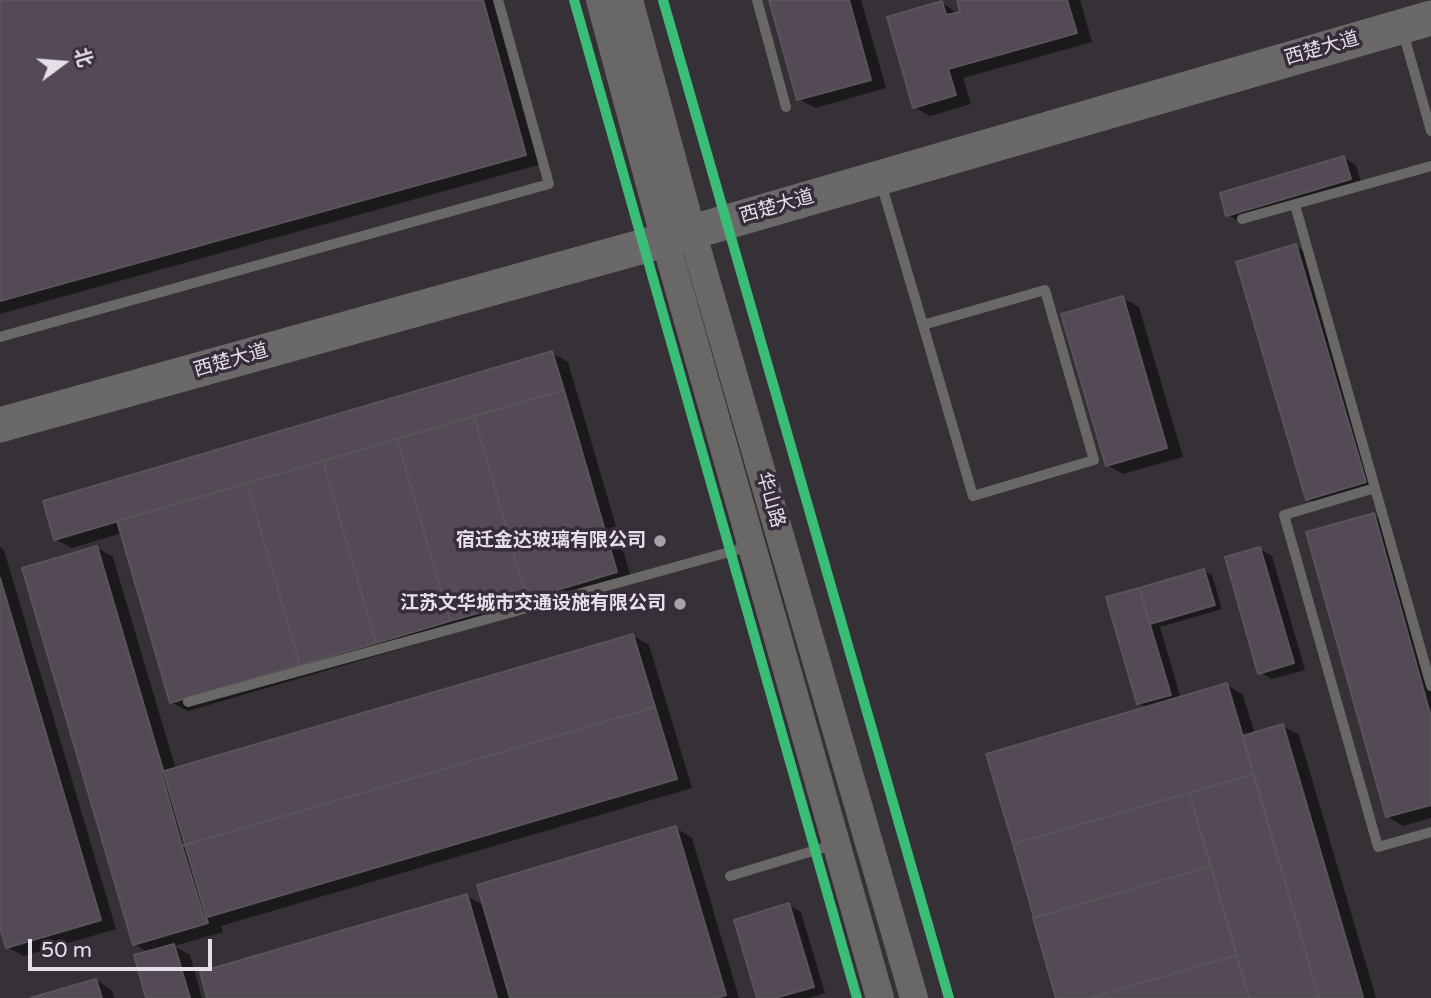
<!DOCTYPE html>
<html>
<head>
<meta charset="utf-8">
<style>
  body { margin:0 }
  #map { position:relative; width:1431px; height:998px; overflow:hidden; background:#363037; font-family:"Varela Round","Noto Sans SC",sans-serif }
  canvas { display:block }
  .north { position:absolute; left:28px; top:28px; width:70px; height:70px; -webkit-text-stroke:5px #372d3a; paint-order:stroke; rotate:74deg; font-size:19px; font-weight:700; line-height:28px; text-align:center; color:#e5dfe7 }
  .north::after { content:''; display:block; margin:auto; width:24px; height:32px; background:#e5dfe7; clip-path:polygon(50% 0,100% 100%,50% 72%,0 100%) }
  .scale { position:absolute; left:28px; top:939px; width:184px; height:32px; box-sizing:border-box; border:4px solid #e5dfe7; border-top:0; padding-left:9px; font-size:21px; line-height:24px; white-space:nowrap; color:#e5dfe7; -webkit-text-stroke:5px #372d3a; paint-order:stroke }
</style>
</head>
<body>
<div id="map">
<canvas width="1431" height="998"></canvas>
<div class="north">北</div>
<div class="scale">50 m</div>
</div>
<script>
const context = document.querySelector('canvas').getContext('2d');
context.lineJoin = 'round';
function fillPath(path, color) { context.fillStyle = color; context.fill(path, 'evenodd'); }
const toPath = rows => new Path2D(rows.map(r => 'M' + r).join(''));
function stroke(path, color, width, dash) { context.strokeStyle = color; context.lineWidth = width; context.lineCap = dash ? 'butt' : 'round'; context.setLineDash(dash || []); context.stroke(path); }
function drawText(font, color, halo, rows, align = 'center') {
  context.font = font + ' "Varela Round","Noto Sans SC",sans-serif'; context.lineWidth = 7; context.setLineDash([]); context.textBaseline = 'middle'; context.strokeStyle = halo; context.fillStyle = color; for (const [text, x, y, turn = 0] of rows) {
    context.save(); context.translate(x, y); context.rotate((+turn || 0) * Math.PI / 180); context.textAlign = isNaN(turn) ? turn : align; if (halo) context.strokeText(text, 0, 0); context.fillText(text, 0, 0); context.restore();
  }
}
const shadow = toPath([
  [0,0,496,0,542,164,0,314],
  [771,0,861,0,886,88,815,108,799,99],
  [959,0,1080,0,1092,42,963,78,971,104,930,116,914,107,942,3,959,14,962,13],
  [1344,158,1356,165,1362,186,1240,222,1228,215],
  [1295,246,1312,255,1381,491,1324,508,1307,499],
  [1123,298,1139,307,1183,457,1123,474,1107,465],
  [552,353,568,362,632,581,188,711,171,702,122,533,72,548,55,539],
  [1373,515,1389,524,1431,672,1431,818,1403,826,1387,816],
  [0,547,4,550,116,929,24,956,7,947,0,922],
  [97,548,113,557,176,770,633,636,649,645,692,788,221,926,223,932,174,946,190,955,202,998,148,998,149,953,134,944],
  [1260,549,1272,556,1305,670,1272,679,1260,672],
  [1204,571,1212,575,1222,609,1160,627,1181,699,1227,685,1243,695,1255,734,1283,726,1299,735,1376,998,1058,998,988,755,1148,709,1139,703,1108,599],
  [676,828,692,838,739,998,209,998,467,896,485,906],
  [789,905,801,912,825,993,809,998,759,998],
  [96,980,112,990,114,998,36,998]
]);
const building = toPath([
  [0,0,483,0,526,155,0,301,0,0],
  [769,0,849,0,871,80,797,100,769,0],
  [957,0,1067,0,1077,33,948,69,956,95,913,108,887,17,942,1,946,15,960,12,957,0],
  [1344,156,1351,179,1226,216,1220,193,1344,156],
  [1296,244,1366,482,1306,500,1236,262,1296,244],
  [1123,296,1167,448,1106,466,1061,314,1123,296],
  [552,351,564,390,54,540,43,501,552,351],
  [564,390,617,572,527,599,474,416,564,390],
  [474,416,527,599,450,621,397,439,474,416],
  [397,439,450,621,376,643,323,461,397,439],
  [323,461,376,643,300,665,247,483,323,461],
  [247,483,300,665,170,703,117,521,247,483],
  [1374,513,1431,717,1431,805,1386,817,1306,532,1374,513],
  [97,546,208,923,133,945,22,568,97,546],
  [1260,547,1294,663,1258,674,1225,557,1260,547],
  [1204,569,1215,605,1150,624,1139,588,1204,569],
  [0,578,101,920,6,948,0,928,0,578],
  [1139,588,1171,695,1137,704,1106,597,1139,588],
  [633,634,655,707,182,846,161,772,633,634],
  [1227,683,1254,774,1013,844,986,754,1227,683],
  [655,707,677,779,204,918,182,846,655,707],
  [1283,724,1363,997,1358,998,1319,998,1242,736,1283,724],
  [1254,774,1319,998,1249,998,1189,793,1254,774],
  [1189,793,1211,866,1034,918,1013,844,1189,793],
  [676,826,726,995,717,998,510,998,477,885,676,826],
  [1211,866,1237,955,1090,998,1056,998,1033,918,1211,866],
  [467,894,497,998,207,998,200,972,467,894],
  [789,903,814,987,775,998,757,998,734,920,789,903],
  [174,944,190,998,146,998,134,955,174,944],
  [1237,955,1249,998,1090,998,1237,955],
  [96,979,102,998,30,998,96,979]
]);
const service = toPath([
  [757,0,786,107],
  [1403,32,1431,131],
  [881,183,923,325,973,496,1094,460,1045,290,923,325],
  [1295,205,1431,686],
  [1242,219,1431,166],
  [0,337,549,184,498,0],
  [1375,488,1284,515,1378,847,1431,832],
  [188,702,751,546],
  [730,876,836,844]
]);
const tertiary = toPath([
  [600,0,665,240,880,998],
  [629,0,692,232,914,998]
]);
const primary = toPath([
  [0,425,644,246,1431,18]
]);
const cycleway = toPath([
  [574,0,857,998],
  [663,0,949,998]
]);
const markers = [
  [660,541,7,"#a8a2a9"],
  [680,604,7,"#a8a2a9"]
];
const streetNames = [
  ["西楚大道",1322,49,-16],
  ["西楚大道",777,207,-16],
  ["西楚大道",231,361,-16],
  ["华山路",770,500,74]
];
const poiNames = [
  ["宿迁金达玻璃有限公司",646,541],
  ["江苏文华城市交通设施有限公司",666,604]
];
fillPath(shadow, '#0007');
fillPath(building, '#534a56');
stroke(building, '#59545a', 2);
stroke(service, '#696867', 10);
stroke(tertiary, '#696867', 28);
stroke(primary, '#6b6869', 35);
stroke(cycleway, '#3abd76', 10);
for (const [x, y, r, color] of markers) { const dot = new Path2D(); dot.arc(x, y, r, 0, 2 * Math.PI); context.fillStyle = color; context.fill(dot); stroke(dot, '#372d3a', 2.5); }
drawText('19px', '#e5dfe7', '#372d3a', streetNames);
drawText('bold 19px', '#e5dfe7', '#372d3a', poiNames, 'right');
</script>
</body>
</html>
